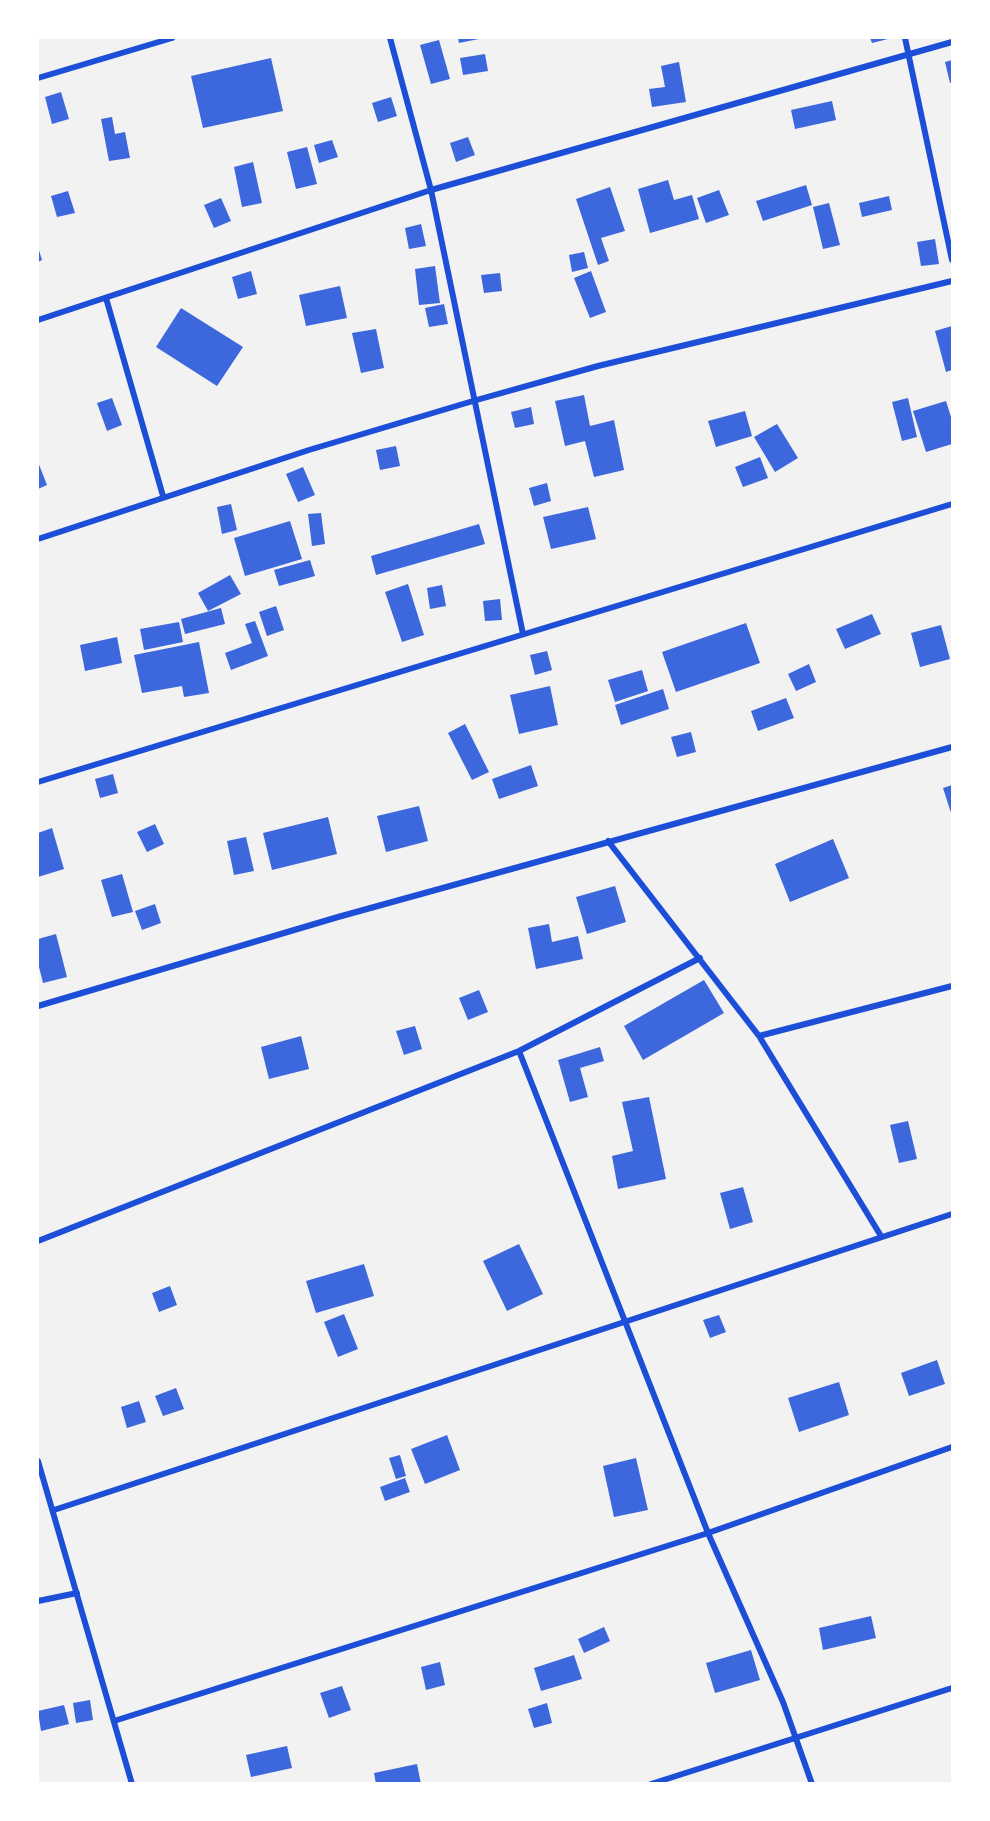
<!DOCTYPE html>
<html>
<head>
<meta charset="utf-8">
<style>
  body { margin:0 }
  #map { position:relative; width:990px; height:1821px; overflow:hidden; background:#f2f2f2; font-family:"Varela Round",sans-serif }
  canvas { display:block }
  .frame { position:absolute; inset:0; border:39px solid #fff; pointer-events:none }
</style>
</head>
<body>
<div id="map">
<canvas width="990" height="1821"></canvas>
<div class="frame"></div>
</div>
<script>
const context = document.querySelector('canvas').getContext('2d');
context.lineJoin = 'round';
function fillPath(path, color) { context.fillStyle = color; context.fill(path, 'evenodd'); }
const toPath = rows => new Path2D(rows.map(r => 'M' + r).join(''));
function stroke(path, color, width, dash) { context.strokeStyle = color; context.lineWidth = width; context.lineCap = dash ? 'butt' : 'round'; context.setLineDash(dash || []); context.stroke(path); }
const building = toPath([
  [458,38,479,38,479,39,459,43],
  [870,38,892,38,872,43],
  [439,40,450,79,431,84,420,45],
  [485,54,488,71,463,75,460,58],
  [271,58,283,111,203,128,191,76],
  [952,60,952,82,950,83,945,62],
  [679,62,686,102,652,107,649,89,665,87,661,66],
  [61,92,69,119,52,124,45,97],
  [391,97,397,116,378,122,372,103],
  [832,101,836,120,795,129,791,110],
  [112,117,115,134,125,132,130,158,109,161,101,119],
  [468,137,475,155,456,162,450,143],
  [332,140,338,157,319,163,314,145],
  [307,147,317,184,296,189,287,152],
  [253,162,262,203,242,207,234,167],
  [668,180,674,200,692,195,699,219,650,233,638,189],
  [806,185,812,205,763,221,756,201],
  [610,187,625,231,601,238,609,261,598,265,576,199],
  [719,190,729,215,706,223,697,198],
  [68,191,75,213,57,217,51,196],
  [889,196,892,210,862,217,859,203],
  [221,198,231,221,214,228,204,205],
  [829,203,840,245,823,249,813,207],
  [421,224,426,246,409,249,405,228],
  [935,239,939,264,921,266,917,242],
  [38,247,42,260,38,262],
  [584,252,588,268,572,272,569,255],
  [435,266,440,303,419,305,415,269],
  [251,271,257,294,238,299,232,277],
  [591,271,606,312,590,318,574,278],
  [500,273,502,291,484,293,481,275],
  [340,286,347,318,306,326,299,295],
  [444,304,448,324,429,327,425,308],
  [181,308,243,347,217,386,156,347],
  [952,326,952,370,946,372,935,331],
  [376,329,384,368,361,373,352,333],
  [584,395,590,426,614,420,624,470,594,477,585,441,565,446,555,401],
  [112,398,122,425,107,431,97,403],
  [908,398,917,437,902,441,892,402],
  [946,401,952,420,952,444,926,452,913,411],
  [531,407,534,424,515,428,511,412],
  [745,411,752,436,716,447,708,421],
  [777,424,798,458,775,472,754,437],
  [396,446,400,466,380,470,376,450],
  [760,457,768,478,743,487,735,467],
  [38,462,47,485,38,489],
  [303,467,315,495,298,502,286,474],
  [547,483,551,501,534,506,529,488],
  [231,504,237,530,222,534,217,507],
  [588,507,596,539,551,549,543,517],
  [321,513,325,544,312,546,308,514],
  [290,521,302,559,245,576,234,538],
  [479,524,485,544,376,575,371,556],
  [310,560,315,576,279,586,274,570],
  [230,575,241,594,208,611,198,593],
  [408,584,424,635,402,642,385,592],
  [442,585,446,606,430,609,427,588],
  [500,599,502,620,485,621,483,601],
  [276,606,284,630,267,636,259,612],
  [221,608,225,624,185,634,181,619],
  [872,614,881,634,845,649,836,629],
  [255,621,268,656,231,670,225,653,252,643,245,624],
  [179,622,183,642,144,650,140,629],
  [746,623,760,663,676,692,662,652],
  [941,625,950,659,920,667,911,633],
  [117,637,122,663,85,671,80,645],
  [199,642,209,693,184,697,182,686,142,693,134,655],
  [547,651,552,670,535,675,530,655],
  [809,664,816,682,796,691,788,674],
  [642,670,648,691,615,702,608,680],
  [550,686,558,725,519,734,510,695],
  [663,689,669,709,621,725,615,705],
  [786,698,794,718,758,731,751,711],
  [465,724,489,772,472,780,448,733],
  [691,732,696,752,677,757,671,737],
  [531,765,538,786,499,799,492,779],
  [113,774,118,793,100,798,95,779],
  [952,785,952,816,943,788],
  [419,806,428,841,386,852,377,816],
  [328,817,337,854,272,870,263,833],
  [155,824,164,844,147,852,137,832],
  [52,828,64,869,38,877,38,833],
  [246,837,254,871,234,875,227,841],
  [833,839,849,878,790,902,775,864],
  [122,874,133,912,112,917,101,880],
  [615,886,626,922,587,934,576,897],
  [155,904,161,923,142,930,135,911],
  [549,924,552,942,578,936,583,959,536,969,528,928],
  [56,934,67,977,43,983,38,963,38,939],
  [704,980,724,1013,643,1060,624,1026],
  [479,990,488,1012,468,1020,459,998],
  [415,1026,422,1049,404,1055,396,1031],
  [301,1036,309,1069,269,1079,261,1047],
  [600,1047,604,1061,580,1068,588,1097,570,1102,558,1060],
  [649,1097,666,1179,618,1189,612,1156,633,1151,622,1102],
  [908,1121,917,1159,899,1163,890,1125],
  [743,1187,753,1222,730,1229,720,1193],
  [519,1244,543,1294,507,1311,483,1261],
  [364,1264,374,1296,316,1313,306,1281],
  [170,1286,177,1305,159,1312,152,1293],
  [344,1314,358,1349,338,1357,324,1322],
  [719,1315,726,1332,710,1338,703,1320],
  [937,1360,945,1384,909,1396,901,1373],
  [839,1382,849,1415,799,1432,788,1398],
  [176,1388,184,1409,163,1416,155,1396],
  [139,1401,146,1422,127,1428,121,1407],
  [447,1435,460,1470,425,1484,411,1449],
  [400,1455,406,1476,396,1479,389,1458],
  [636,1458,648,1510,614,1517,603,1466],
  [405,1478,410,1492,385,1501,380,1487],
  [871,1616,876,1638,823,1650,819,1628],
  [604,1627,610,1641,584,1653,578,1639],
  [751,1650,760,1680,715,1693,706,1663],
  [574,1655,582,1679,541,1691,534,1668],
  [440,1662,445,1685,426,1690,421,1667],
  [342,1686,351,1710,329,1718,320,1693],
  [90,1700,93,1720,76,1723,73,1703],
  [547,1703,552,1723,534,1728,528,1709],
  [64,1705,69,1724,41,1731,38,1711],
  [287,1746,292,1768,251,1777,246,1755],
  [417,1764,421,1784,376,1784,374,1773]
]);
const minor = toPath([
  [390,38,431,190,523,634],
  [905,38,952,260],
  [38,78,172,38],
  [106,298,163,496],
  [38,320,431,190,952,42],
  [38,539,309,450,473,401,598,366,952,281],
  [38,782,952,504],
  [608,841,759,1036,881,1236],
  [38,1006,338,917,952,747],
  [759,1036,952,986],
  [519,1051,708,1533,783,1702,812,1784],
  [38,1241,519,1051,700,958],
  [38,1461,132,1784],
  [54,1510,952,1214],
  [38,1601,77,1593],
  [114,1721,708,1533,952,1447],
  [651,1784,952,1688]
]);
fillPath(building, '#3d67dc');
stroke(minor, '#1d4ed8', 6);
</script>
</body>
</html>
